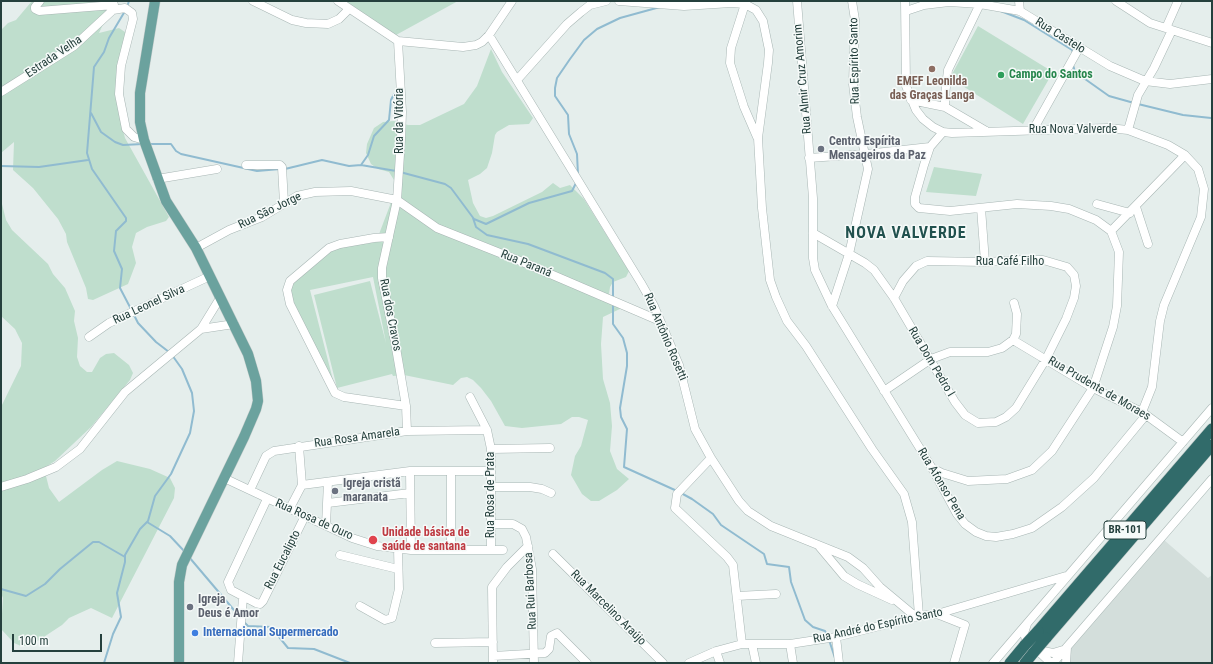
<!DOCTYPE html>
<html>
<head>
<meta charset="utf-8">
<style>
  body { margin:0 }
  #map { position:relative; width:1213px; height:664px; overflow:hidden; background:#e5eeec; font-family:"Roboto Condensed",sans-serif }
  canvas { display:block }
  .frame { position:absolute; inset:0; border:2px solid #25403d; pointer-events:none }
  .scale { position:absolute; left:12px; top:634px; width:90px; height:18px; box-sizing:border-box; border:2px solid #25403d; border-top:0; padding-left:5px; font-size:12px; line-height:14px; white-space:nowrap; color:#25403d; -webkit-text-stroke:3px #f6faf9; paint-order:stroke }
</style>
</head>
<body>
<div id="map">
<canvas width="1213" height="664"></canvas>
<div class="frame"></div>
<div class="scale">100 m</div>
</div>
<script>
const context = document.querySelector('canvas').getContext('2d');
context.lineJoin = 'round';
function fillPath(path, color) { context.fillStyle = color; context.fill(path, 'evenodd'); }
const toPath = rows => new Path2D(rows.map(r => 'M' + r).join(''));
function stroke(path, color, width, dash) { context.strokeStyle = color; context.lineWidth = width; context.lineCap = dash ? 'butt' : 'round'; context.setLineDash(dash || []); context.stroke(path); }
function drawText(font, color, halo, rows, align = 'center') {
  context.font = font + ' "Roboto Condensed",sans-serif'; context.lineWidth = 3; context.setLineDash([]); context.textBaseline = 'middle'; context.strokeStyle = halo; context.fillStyle = color; for (const [text, x, y, turn = 0] of rows) {
    context.save(); context.translate(x, y); context.rotate((+turn || 0) * Math.PI / 180); context.textAlign = isNaN(turn) ? turn : align; if (halo) context.strokeText(text, 0, 0); context.fillText(text, 0, 0); context.restore();
  }
}
const built = toPath([
  [1164,540,1208,578,1212,575,1212,663,1069,663,1070,648]
]);
const green = toPath([
  [32,1,110,1,108,14,99,33,119,28,125,32,127,36,117,96,119,115,125,138,169,217,166,221,147,227,136,233,132,247,136,263,128,284,93,300,88,299,86,288,67,242,66,234,58,219,33,188,13,170,14,142,1,153,1,30,8,23,16,20],
  [342,1,458,1,396,35],
  [978,26,1053,72,1023,124,950,78],
  [491,49,502,72,533,118,529,124,509,125,497,132,495,135,492,153,487,168,480,174,468,180,473,203,480,216,486,218,493,216,542,192,553,183,560,188,570,185,584,199,629,271,626,277,613,282,610,287,609,294,624,307,603,317,601,344,603,379,610,403,612,426,610,451,617,469,629,479,617,490,599,501,591,501,582,494,571,475,575,456,581,446,588,420,579,417,572,417,561,424,522,428,505,426,491,401,481,388,473,380,467,377,461,378,453,385,404,375,393,376,392,374,337,388,314,295,370,281,386,343,373,277,310,290,334,384,290,296,290,289,297,278,335,248,376,242,395,192,394,180,389,172,378,169,371,164,366,153,367,144,374,128,383,122,394,121,408,125,420,125,464,104,477,86],
  [934,167,982,174,976,196,926,192],
  [1,200,6,220,12,230,48,264,53,274,65,288,75,311,74,321,78,338,77,357,80,366,87,372,92,372,100,358,106,354,114,353,129,365,133,373,130,380,91,427,55,461,44,468,49,488,59,502,102,470,117,461,150,469,170,478,175,488,174,498,112,618,91,608,69,618,62,625,30,646,21,646,14,643,1,629,3,598,1,593,1,407,21,366,22,343,15,329,1,316]
]);
const stream = toPath([
  [127,7,129,1],
  [998,10,1024,20,1072,50,1073,53],
  [125,11,109,38,104,52,94,67,87,153,92,169,126,218,126,221,116,231,114,251,122,269,120,288,132,311],
  [1073,65,1076,75,1085,79,1109,96,1134,103],
  [1138,104,1183,115,1211,118],
  [91,113,101,132,115,142,123,145,143,144],
  [149,144,171,144,176,151,181,154,257,171,280,169],
  [361,165,368,155,374,136,389,120,391,100,394,94],
  [1,166,39,167,88,160],
  [285,169,322,160,349,166,361,165,396,171],
  [400,172,445,184,451,188,474,219,486,224,529,203,572,191,576,183],
  [578,175,577,154,569,134,568,115,555,96,555,88,557,78,570,59,584,40,597,29,620,18,660,7],
  [473,218,476,227,487,235,528,244,605,273,613,279,613,297],
  [613,304,613,324,623,338,627,353,627,366,620,408,621,417,627,429,624,467,677,491],
  [134,315,138,323,156,342,169,352],
  [681,493,692,499,713,514,721,525,764,554,767,564,789,567,791,582,805,620,813,627,825,631,827,635],
  [147,522,170,536,185,552],
  [189,557,239,616],
  [1,589,26,596,45,584,60,569,93,542,99,542,125,557],
  [243,621,248,626,271,627,288,648,314,649,350,663],
  [829,640,835,658],
  [104,663,113,634,121,617,117,593,125,562,125,555,140,529,148,521,155,496,171,474,190,433,194,411,192,393,182,369,172,355]
]);
const minor = toPath([
  [40,1,35,7,35,9,39,11,114,5],
  [253,1,292,20,306,23,328,24,339,19,349,9],
  [338,1,398,41,463,47,476,45,482,42,489,35,512,1],
  [619,1,684,6,731,3,745,4,756,10,763,21,769,50,768,63,758,138,762,208,770,280,776,297,787,321,806,346,872,449,904,494,912,522,919,616],
  [797,1,813,198,813,258,815,270,832,306,932,468,957,514,965,524,976,532,986,536,996,537,1013,534,1032,528,1062,507,1094,478,1146,415],
  [905,1,906,86,916,110,923,119,933,127,943,132,952,133,1108,128,1128,130,1168,145,1185,155,1198,169,1204,189,1201,217,1164,305,1160,321,1152,387,1142,412],
  [1019,1,1020,11],
  [1116,1,1150,23,1212,43],
  [745,4,731,48,730,63,744,107,757,137],
  [980,4,948,70,945,95,945,107,986,131],
  [906,11,924,5,949,2,980,4,1020,11,1110,66,1145,81,1170,84,1212,79],
  [1166,28,1178,1],
  [489,35,641,283,654,306,679,365,695,429,711,458,739,501,748,511,771,526,848,557,863,568,880,587,916,617],
  [398,41,402,112,401,139,397,200,382,268,382,278,395,342,406,406,407,431],
  [517,80,567,24,581,12,590,5,606,1],
  [1,92,74,46,113,10,125,8,132,13,133,19,121,66,119,94,126,129,134,137,144,140],
  [911,100,945,107],
  [1033,130,1079,48],
  [1128,130,1138,95,1154,68,1172,30],
  [809,158,866,154,930,147],
  [246,165,280,165,282,167,284,203],
  [157,179,217,169],
  [1097,204,1130,213],
  [1136,207,1148,244],
  [981,208,985,262],
  [1111,231,1185,155],
  [813,233,865,263,874,270,894,298,955,402,965,415,978,423,996,422,1006,417,1016,408,1046,359,1066,319,1074,298,1076,286,1074,275,1067,267,1043,260,1022,260,985,262,927,261,916,266,903,281,894,298],
  [389,237,374,238,340,244,329,248,290,281,287,290,290,304,335,393,344,397,406,406],
  [196,248,229,230,262,217,297,196,315,192,351,191,397,200,437,228,520,261,660,321],
  [832,306,849,254,868,169,857,117,853,84,855,20,852,1],
  [201,329,234,324],
  [89,337,109,323,210,276],
  [1013,340,1093,388,1142,412,1183,442],
  [884,391,931,359,950,352,988,352,1002,348,1013,340,1016,334,1017,314,1014,303],
  [470,397,487,430,491,449,491,549],
  [491,449,550,448],
  [711,458,677,494,675,508,727,557,733,565,742,644],
  [932,468,942,473,968,481,1007,479,1032,470,1052,451,1093,388,1113,327,1117,306,1119,252,1111,231,1096,220,1069,209,1051,206,1017,204,950,211,919,208,915,204,915,197,924,165,930,147,943,132],
  [410,471,411,550],
  [451,471,451,550],
  [224,478,352,538,377,546,411,550,503,550],
  [302,485,410,471,490,471],
  [1,487,27,479,56,467,80,449,125,392,201,329,220,298],
  [490,487,530,487,542,489,551,493],
  [250,490,266,456,274,451,407,431,487,430],
  [267,499,228,582,231,590,256,603,260,604,263,601,305,516],
  [328,503,410,493],
  [290,508,302,485,299,446],
  [491,524,513,524,522,529,526,537,532,569,534,663],
  [326,525,328,482],
  [818,545,844,576,857,584,892,600],
  [553,554,663,663],
  [340,555,398,569],
  [737,596,776,594],
  [360,606,385,620,392,618,399,589,398,549],
  [937,614,965,625,954,663],
  [1027,624,1024,633,1026,640,1051,663],
  [836,637,839,663],
  [435,643,493,642],
  [752,644,756,663],
  [790,644,793,663],
  [1038,650,1053,653,1063,650],
  [716,651,720,663],
  [493,656,545,653,549,649,551,636,557,633,587,663],
  [238,663,243,597],
  [493,663,492,587,507,567,528,546],
  [689,663,716,651,742,644,790,644,836,637,919,616,937,614,1066,576],
  [993,663,1212,408],
  [1053,663,1212,479],
  [1066,663,1067,647]
]);
const major = toPath([
  [155,1,140,93,140,122,144,140,166,201,196,248,248,354,256,381,258,401,256,409,244,437,182,565,179,582,179,663]
]);
const highway = toPath([
  [1038,631,1212,429],
  [1046,638,1212,445],
  [1010,663,1025,645],
  [1025,663,1034,652]
]);
const highwayBridge = toPath([
  [1025,645,1038,631],
  [1034,652,1046,638]
]);
const markers = [
  [932,69,4,"#8d6e63"],
  [1001,75,4,"#2e9e5b"],
  [821,149,4,"#6b7280"],
  [335,491,4,"#6b7280"],
  [373,540,5,"#e0444e"],
  [190,607,4,"#6b7280"],
  [195,633,4,"#3f7fe0"]
];
const shields = [
  [1125,530,42]
];
const shieldNames = [
  ["BR-101",1125,530]
];
const streetNames = [
  ["Rua Castelo",1060,36,32],
  ["Estrada Velha",54,57,-34],
  ["Rua Espírito Santo",855,61,-91],
  ["Rua Almir Cruz Amorim",803,79,-95],
  ["Rua da Vitória",400,121,-90],
  ["Rua Nova Valverde",1073,130],
  ["Rua São Jorge",270,211,-26],
  ["Rua Café Filho",1010,262],
  ["Rua Paraná",526,264,22],
  ["Rua Leonel Silva",149,305,-25],
  ["Rua dos Cravos",390,315,79],
  ["Rua Antônio Rosetti",665,337,67],
  ["Rua Dom Pedro I",931,362,59],
  ["Rua Prudente de Moraes",1099,389,30],
  ["Rua Rosa Amarela",357,438,-8],
  ["Rua Afonso Pena",941,484,59],
  ["Rua Rosa de Prata",491,495,-90],
  ["Rua Rosa de Ouro",314,520,24],
  ["Rua Eucalipto",283,560,-63],
  ["Rua Rui Barbosa",531,591,-93],
  ["Rua Marcelino Araújo",608,608,45],
  ["Rua André do Espírito Santo",878,626,-12]
];
const leisureNames = [
  ["Campo do Santos",1009,75]
];
const educationNames = [
  ["EMEF Leonilda",932,82],
  ["das Graças Langa",932,96]
];
const worshipNames = [
  ["Centro Espírita",829,142],
  ["Mensageiros da Paz",829,156],
  ["Igreja cristã",343,484],
  ["maranata",343,498],
  ["Igreja",198,600],
  ["Deus é Amor",198,614]
];
const healthNames = [
  ["Unidade básica de",382,533],
  ["saúde de santana",382,547]
];
const shopNames = [
  ["Internacional Supermercado",203,633]
];
const districtNames = [
  ["NOVA VALVERDE",906,234]
];
fillPath(built, '#d3dedb');
fillPath(green, '#bfdecd');
stroke(stream, '#90bbd0', 2);
stroke(minor, '#a8b6b4', 9);
stroke(major, '#c2cac9', 11);
stroke(highway, '#c2cac9', 12);
stroke(minor, '#fff', 8);
stroke(major, '#6ba29e', 10);
stroke(highway, '#316b6a', 11);
stroke(highwayBridge, '#c2cac9', 12, []);
stroke(highwayBridge, '#316b6a', 11);
for (const [x, y, r, color] of markers) { const dot = new Path2D(); dot.arc(x, y, r, 0, 2 * Math.PI); context.fillStyle = color; context.fill(dot); stroke(dot, '#f6faf9', 1.5); }
for (const [x, y, w] of shields) { const box = new Path2D(); box.roundRect(x - w / 2, y - 9, w, 18, 3); context.fillStyle = '#f6faf9'; context.fill(box); stroke(box, '#25403d', 1); }
drawText('bold 11px', '#25403d', null, shieldNames);
drawText('12px', '#25403d', '#f6faf9', streetNames);
drawText('bold 12px', '#27864d', '#f6faf9', leisureNames, 'left');
drawText('bold 12px', '#785e54', '#f6faf9', educationNames);
drawText('bold 12px', '#5b616d', '#f6faf9', worshipNames, 'left');
drawText('bold 12px', '#be3a42', '#f6faf9', healthNames, 'left');
drawText('bold 12px', '#366cbe', '#f6faf9', shopNames, 'left');
context.letterSpacing = '1px';
drawText('bold 16px', '#21514e', '#f6faf9', districtNames);
context.letterSpacing = '0px';
</script>
</body>
</html>
